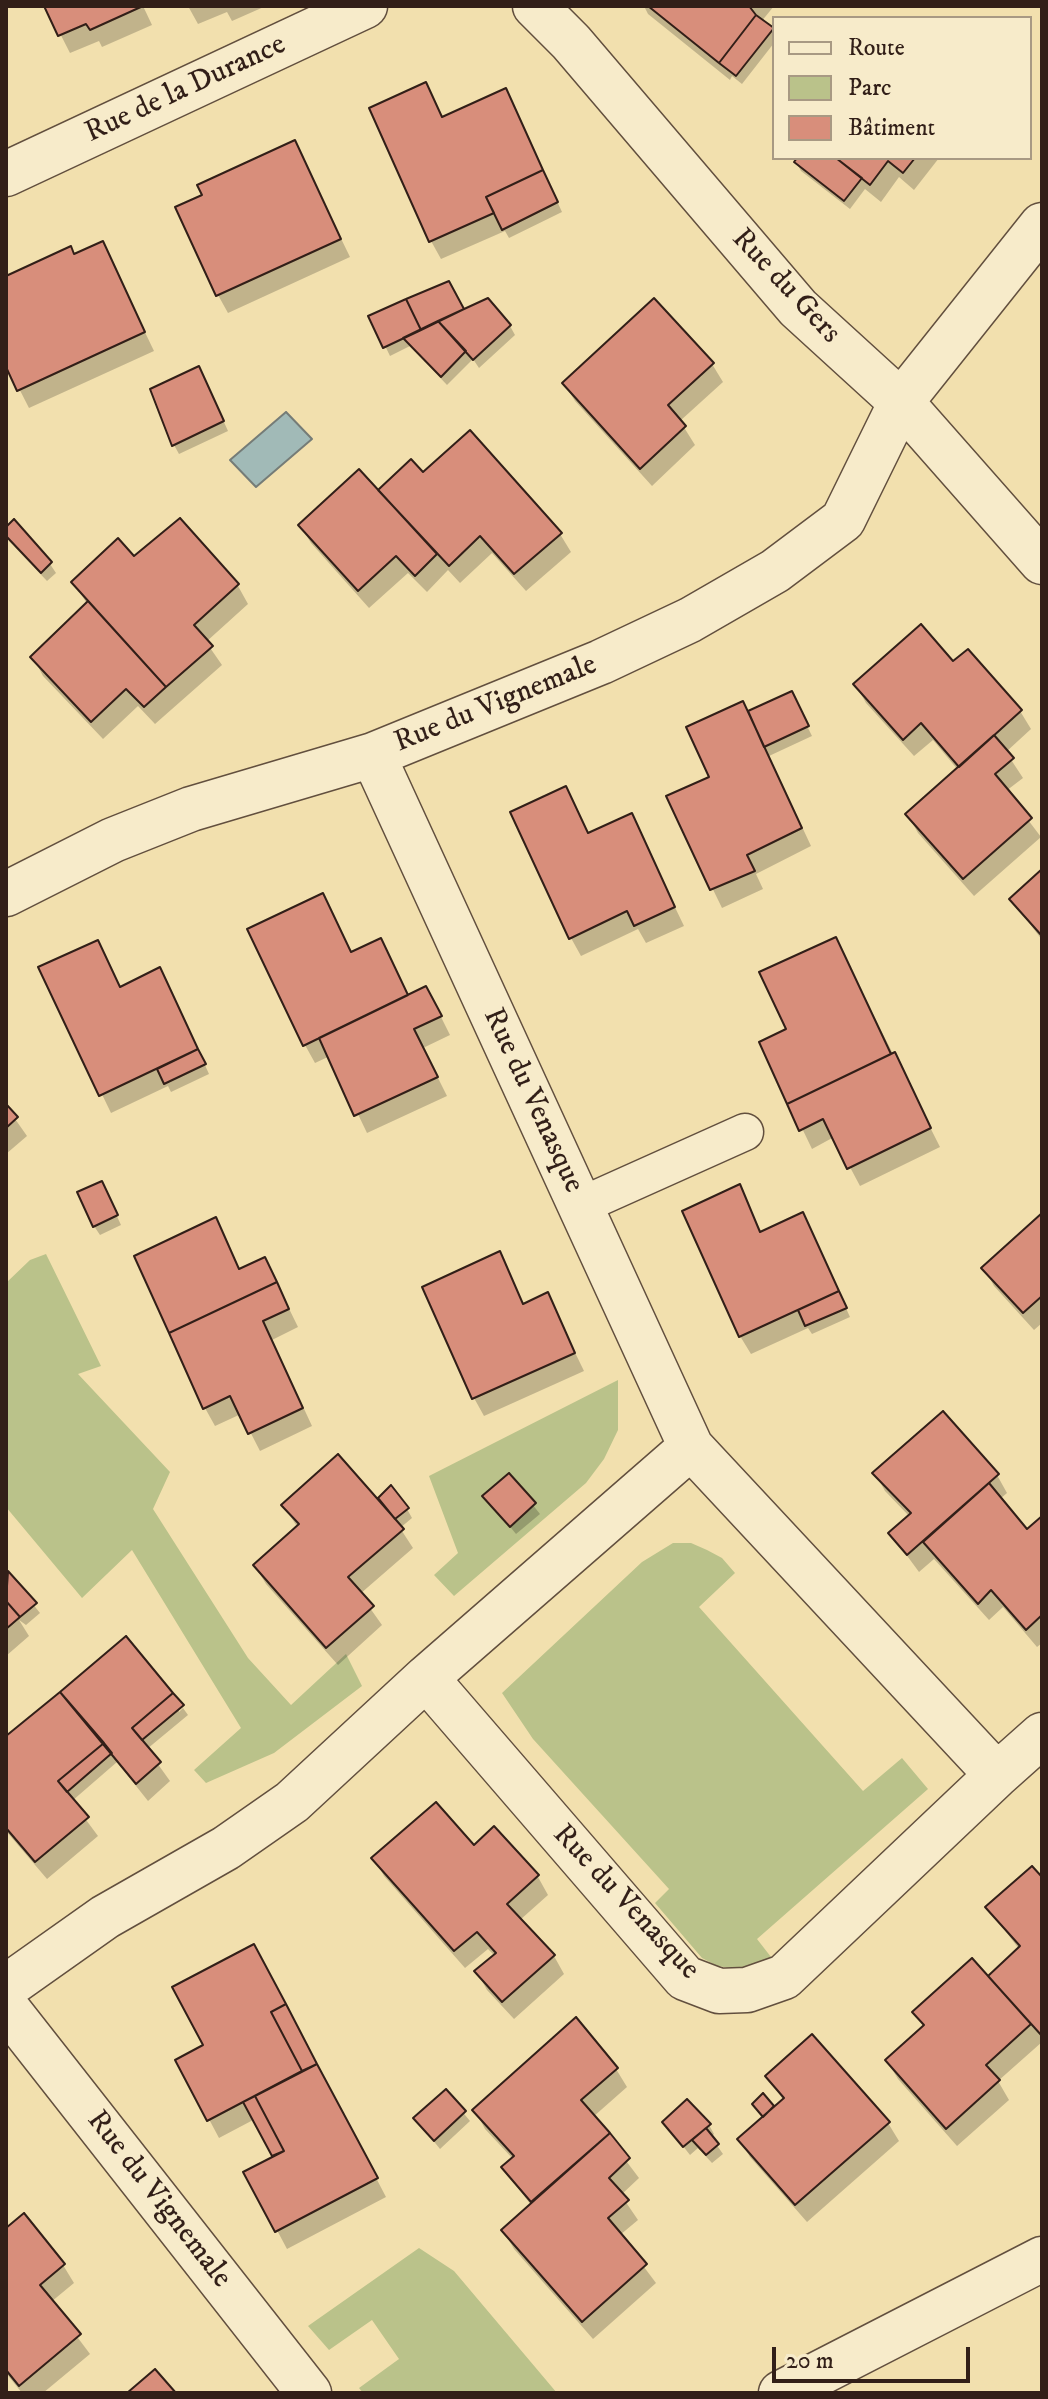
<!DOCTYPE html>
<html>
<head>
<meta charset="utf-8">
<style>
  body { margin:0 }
  #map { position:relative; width:1048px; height:2399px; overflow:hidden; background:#f2e0ae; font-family:"IM FELL DW Pica",serif }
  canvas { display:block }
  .frame { position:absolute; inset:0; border:8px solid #321f18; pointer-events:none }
  .legend { position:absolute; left:772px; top:16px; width:260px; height:144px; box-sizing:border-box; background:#f7ebca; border:2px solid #a89983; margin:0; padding:10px 14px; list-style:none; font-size:24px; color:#321f18 }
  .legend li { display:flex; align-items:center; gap:16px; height:40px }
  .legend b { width:40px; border:2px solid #a89983 }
  .scale { position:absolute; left:772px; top:2347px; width:198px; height:36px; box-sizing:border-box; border:4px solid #321f18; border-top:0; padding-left:10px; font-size:24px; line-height:28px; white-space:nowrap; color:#321f18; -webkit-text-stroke:6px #f7ebca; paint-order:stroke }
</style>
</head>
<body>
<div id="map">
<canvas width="1048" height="2399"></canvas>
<div class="frame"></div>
<ul class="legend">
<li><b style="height:10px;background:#f7ebca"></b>Route</li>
<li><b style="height:22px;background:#bac28a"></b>Parc</li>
<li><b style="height:22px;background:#d88e7b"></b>Bâtiment</li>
</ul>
<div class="scale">20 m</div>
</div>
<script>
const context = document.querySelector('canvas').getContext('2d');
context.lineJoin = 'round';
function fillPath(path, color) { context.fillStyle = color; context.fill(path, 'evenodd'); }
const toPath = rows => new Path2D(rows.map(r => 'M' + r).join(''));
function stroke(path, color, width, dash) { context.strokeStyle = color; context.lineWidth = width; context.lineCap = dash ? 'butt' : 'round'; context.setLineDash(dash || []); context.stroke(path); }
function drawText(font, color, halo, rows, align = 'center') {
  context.font = font + ' "IM FELL DW Pica",serif'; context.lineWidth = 6; context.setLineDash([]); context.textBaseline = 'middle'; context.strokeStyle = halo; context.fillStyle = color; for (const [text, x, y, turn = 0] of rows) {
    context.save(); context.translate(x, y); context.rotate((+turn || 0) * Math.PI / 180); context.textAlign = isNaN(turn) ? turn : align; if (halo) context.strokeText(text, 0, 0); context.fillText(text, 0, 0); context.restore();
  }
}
const green = toPath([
  [46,1254,101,1366,78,1374,170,1472,153,1509,248,1658,291,1705,346,1654,362,1686,274,1753,206,1783,194,1770,241,1728,132,1550,82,1598,6,1507,6,1283,30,1260],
  [618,1380,618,1430,604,1459,586,1483,454,1596,434,1575,458,1553,429,1476],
  [673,1543,691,1543,707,1550,722,1558,735,1573,699,1607,863,1791,902,1758,928,1789,757,1939,771,1957,757,1966,737,1969,717,1966,702,1958,655,1903,669,1889,533,1739,502,1693,642,1562],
  [419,2248,454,2271,557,2393,363,2393,359,2388,399,2359,372,2320,329,2350,308,2326]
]);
const water = toPath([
  [286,412,312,439,256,487,230,460,286,412]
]);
const shadow = toPath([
  [46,6,143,6,152,25,102,47,99,41,70,53],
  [188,6,266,6,232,21,227,12,198,24],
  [644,6,774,6,761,22,772,30,774,43,742,84,732,76,730,80,648,14],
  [426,85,443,118,506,90,562,212,509,238,505,231,441,259,431,241],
  [294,142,350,257,228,313,218,295,204,196],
  [799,158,939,158,914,190,899,177,881,202,865,189,850,209,801,171,796,162],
  [102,243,154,351,29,408,6,363,6,278],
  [464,312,510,326,515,335,479,368,473,359,447,385,410,346,390,356,371,317],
  [712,364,723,382,680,421,695,445,652,486,575,401,564,383],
  [204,378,228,431,179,454,174,445],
  [423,475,560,534,571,552,526,591,492,553,460,583,448,570,427,592,408,573,369,608,311,543,300,525],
  [180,521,238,586,248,604,206,642,222,665,155,724,138,706,103,739,43,676,33,657,87,604,74,582,133,558],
  [6,530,50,564,56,573,47,581,9,541],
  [953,664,1020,711,1031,729,1006,752,1023,778,1006,791,1041,837,974,896,918,833,908,815,958,770,933,740,914,756,866,703,856,685],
  [791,694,812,736,769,756,811,846,756,874,763,889,722,908,668,797,712,778,748,713],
  [566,788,589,835,631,816,684,926,646,943,638,929,581,956,571,938],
  [1042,872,1042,940,1012,900],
  [322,895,352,954,409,997,436,1007,450,1035,423,1048,447,1096,367,1133,330,1056,315,1063,305,1045],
  [835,939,940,1147,860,1186,834,1137,812,1149,761,1043,788,1030],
  [41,968,121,989,170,988,209,1074,171,1092,168,1086,111,1113],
  [6,1106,27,1136,6,1154],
  [739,1187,762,1233,803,1214,850,1317,812,1334,808,1328,751,1354,740,1336],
  [106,1193,121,1225,100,1235,94,1226],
  [1042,1216,1042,1323,1034,1330,994,1286,984,1268],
  [215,1220,240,1271,274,1278,298,1327,272,1340,312,1426,260,1451,241,1414,215,1426,205,1408],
  [499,1254,524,1306,547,1295,584,1371,484,1416,474,1398],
  [875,1473,997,1475,1007,1493,1000,1499,1027,1532,1042,1518,1042,1643,1037,1647,1003,1607,989,1620,934,1559,919,1572,891,1534,910,1517,885,1491],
  [509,1475,540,1514,516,1534,485,1496],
  [380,1498,407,1509,412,1518,400,1528,413,1548,360,1594,382,1625,338,1665,266,1584,255,1566,298,1528,283,1505,384,1509],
  [8,1573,40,1613,26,1625,19,1620,29,1636,6,1656],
  [179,1706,179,1712,183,1708,188,1715,147,1749,170,1781,148,1801,117,1762,72,1801,98,1836,47,1879,6,1831,6,1737],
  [494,1829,538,1877,548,1895,520,1920,554,1956,564,1974,514,2019,487,1990,477,1972,495,1956,488,1949,465,1968,384,1876,374,1858,474,1848],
  [1042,1880,1042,2042,998,2081,1009,2100,957,2146,898,2079,887,2061,924,2028,915,2012,988,1978,1019,1949,988,1908],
  [295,2023,386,2197,287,2249,246,2172,275,2158,255,2119,219,2138,178,2061],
  [616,2069,627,2087,593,2117,639,2178,621,2195,638,2220,620,2235,656,2283,593,2339,514,2249,503,2230,531,2205,503,2168,513,2159,485,2129,475,2110],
  [767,2076,888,2123,899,2141,807,2222,750,2157,739,2139,764,2118,755,2105,774,2110,784,2101],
  [446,2092,470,2121,440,2149,415,2118],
  [664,2122,709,2125,714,2134,711,2137,723,2154,712,2163,698,2148,690,2155],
  [6,2231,63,2265,74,2283,51,2302,90,2354,43,2393,22,2393,6,2373]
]);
const building = toPath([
  [44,6,143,6,90,30,86,24,58,36,44,6],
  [648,6,749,6,756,15,719,63,648,6],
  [756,15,774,28,736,76,719,63,756,15],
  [426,82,442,117,506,88,543,170,486,197,494,213,429,242,369,108,426,82],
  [295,140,341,239,216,296,175,207,202,195,197,185,295,140],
  [797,158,836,158,862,178,844,201,794,162,797,158],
  [836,158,915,158,903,173,888,161,870,185,836,158],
  [543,170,558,202,502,230,486,197,543,170],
  [103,241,145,332,17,391,6,367,6,276,71,246,74,254,103,241],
  [449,281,464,309,421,330,406,299,449,281],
  [488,298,511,325,473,360,438,321,488,298],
  [654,298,714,363,668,405,686,426,640,469,562,383,654,298],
  [406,299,421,330,383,348,368,316,406,299],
  [438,321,466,351,441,377,403,338,438,321],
  [199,366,224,421,172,446,150,389,199,366],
  [470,430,562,533,514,574,480,536,449,566,378,490,411,459,423,472,470,430],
  [359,469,437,554,415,576,396,556,358,591,298,525,359,469],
  [180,518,239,584,194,625,213,646,166,687,71,582,118,538,134,556,180,518],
  [14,519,52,562,41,573,6,536,6,527,14,519],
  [88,601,166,687,144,707,126,689,91,722,30,657,88,601],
  [921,624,953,661,968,649,1022,710,959,767,921,723,903,740,853,684,921,624],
  [792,691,809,726,764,747,748,711,792,691],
  [743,701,802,828,747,855,755,871,710,890,666,796,709,777,686,727,743,701],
  [994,735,1014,758,995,774,1032,818,963,879,905,814,994,735],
  [566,786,588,833,632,813,675,907,634,926,627,911,569,939,510,812,566,786],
  [1042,869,1042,936,1009,899,1042,869],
  [323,893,351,952,381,938,408,995,303,1046,247,929,323,893],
  [836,937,891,1054,787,1104,759,1042,786,1029,759,972,836,937],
  [98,940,120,987,160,967,198,1049,99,1096,38,967,98,940],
  [426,986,442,1016,414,1029,438,1077,354,1116,319,1038,426,986],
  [198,1049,206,1064,164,1084,157,1069,198,1049],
  [895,1052,931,1128,847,1169,823,1119,799,1131,787,1104,895,1052],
  [6,1104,18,1117,6,1128,6,1104],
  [102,1181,118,1215,93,1227,77,1192,102,1181],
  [740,1184,760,1232,803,1212,839,1291,739,1337,682,1211,740,1184],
  [1042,1213,1042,1296,1023,1313,981,1268,1042,1213],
  [216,1217,239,1269,265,1257,277,1282,169,1333,134,1256,216,1217],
  [500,1251,523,1304,548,1292,575,1353,472,1399,422,1287,500,1251],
  [277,1282,289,1309,263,1321,303,1408,248,1434,230,1396,203,1409,169,1333,277,1282],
  [839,1291,847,1308,805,1326,798,1310,839,1291],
  [943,1411,999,1474,907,1555,888,1533,911,1513,872,1473,943,1411],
  [338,1454,404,1529,348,1577,374,1606,326,1648,253,1565,299,1524,281,1505,338,1454],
  [509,1473,536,1503,510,1527,482,1496,509,1473],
  [989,1483,1027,1529,1042,1516,1042,1615,1026,1630,991,1590,978,1604,923,1542,989,1483],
  [391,1485,409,1508,395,1519,378,1498,391,1485],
  [8,1571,37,1603,20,1617,6,1601,8,1571],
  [6,1601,20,1617,6,1629,6,1601],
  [126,1636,173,1693,132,1728,161,1762,136,1784,60,1692,126,1636],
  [60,1692,104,1743,58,1781,89,1817,35,1862,6,1828,6,1736,60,1692],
  [173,1693,184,1705,142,1740,132,1728,173,1693],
  [104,1743,112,1753,67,1792,58,1781,104,1743],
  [436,1802,474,1845,494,1826,539,1875,507,1904,555,1955,502,2002,474,1971,496,1953,477,1932,454,1951,371,1858,436,1802],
  [1032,1866,1042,1877,1042,2036,988,1976,1020,1946,985,1907,1032,1866],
  [254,1944,286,2004,271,2012,302,2071,207,2121,175,2060,203,2045,172,1987,254,1944],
  [972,1958,1031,2024,986,2065,1000,2080,946,2129,885,2060,924,2025,912,2012,972,1958],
  [286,2004,317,2064,302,2071,271,2012,286,2004],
  [576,2017,618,2068,581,2100,610,2133,531,2202,501,2167,514,2156,472,2110,576,2017],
  [812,2034,890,2122,795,2205,737,2139,784,2098,765,2076,812,2034],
  [317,2064,378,2178,275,2232,243,2172,284,2151,255,2096,317,2064],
  [446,2089,466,2111,434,2141,413,2118,446,2089],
  [763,2093,774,2106,763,2117,752,2104,763,2093],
  [255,2096,284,2151,272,2156,243,2102,255,2096],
  [687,2099,711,2124,683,2147,662,2122,687,2099],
  [706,2128,719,2144,706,2155,692,2140,706,2128],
  [610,2133,630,2158,609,2178,629,2200,608,2218,647,2264,582,2322,501,2230,610,2133],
  [24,2213,65,2264,40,2285,81,2334,19,2386,6,2370,6,2228,24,2213],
  [155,2369,176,2393,127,2393,155,2369]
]);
const lane = toPath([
  [580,1206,745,1132]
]);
const street = toPath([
  [535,6,571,42,798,308,901,402,1042,562],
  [6,174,365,6],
  [373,755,691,1447,997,1775,1042,1735],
  [6,894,113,840,191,809,373,755,601,662,690,620,775,571,843,520,901,402,1042,225],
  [426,1678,685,1978,719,1991,747,1990,784,1977,997,1775],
  [6,1987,105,1917,226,1848,292,1802,426,1678,691,1447],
  [6,2007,309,2393],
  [781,2393,1042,2259]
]);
const streetNames = [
  ["Rue de la Durance",186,90,-25],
  ["Rue du Gers",785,287,47],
  ["Rue du Vignemale",496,705,-22],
  ["Rue du Venasque",532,1101,65],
  ["Rue du Venasque",625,1903,47],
  ["Rue du Vignemale",158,2200,52]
];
fillPath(green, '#bac28a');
fillPath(water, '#a1bab7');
stroke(water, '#757c77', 2);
fillPath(shadow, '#0003');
fillPath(building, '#d88e7b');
stroke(building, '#321f18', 2);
stroke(lane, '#624f3e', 39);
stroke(street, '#624f3e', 47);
stroke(lane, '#f7ebca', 36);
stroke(street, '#f7ebca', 44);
drawText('30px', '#321f18', '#f7ebca', streetNames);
</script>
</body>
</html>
